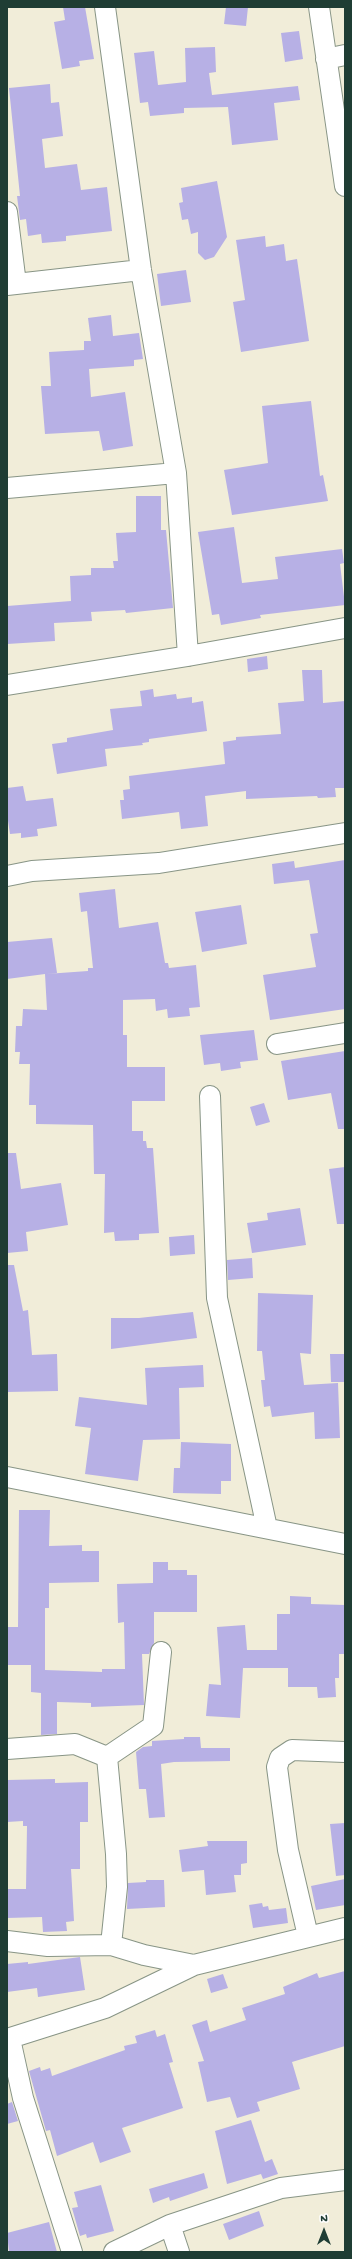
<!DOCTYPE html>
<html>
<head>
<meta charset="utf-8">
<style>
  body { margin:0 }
  #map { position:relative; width:352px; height:2259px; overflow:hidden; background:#f1edd9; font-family:"Gochi Hand",sans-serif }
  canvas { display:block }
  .frame { position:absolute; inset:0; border:8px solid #1f3d34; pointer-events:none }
  .north { position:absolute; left:304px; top:2211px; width:40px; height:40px; -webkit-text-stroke:3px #fff; paint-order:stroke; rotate:0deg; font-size:11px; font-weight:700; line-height:16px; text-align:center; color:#1f3d34 }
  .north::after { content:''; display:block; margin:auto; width:14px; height:18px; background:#1f3d34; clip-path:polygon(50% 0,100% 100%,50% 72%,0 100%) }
</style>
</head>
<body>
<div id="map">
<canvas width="352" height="2259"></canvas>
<div class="frame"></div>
<div class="north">N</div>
</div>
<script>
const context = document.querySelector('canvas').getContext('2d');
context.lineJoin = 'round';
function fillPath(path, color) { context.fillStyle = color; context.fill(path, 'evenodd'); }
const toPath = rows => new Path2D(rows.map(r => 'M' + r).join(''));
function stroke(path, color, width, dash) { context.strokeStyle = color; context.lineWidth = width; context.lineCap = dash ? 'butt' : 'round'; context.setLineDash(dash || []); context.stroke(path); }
const building = toPath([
  [63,7,85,7,94,59,79,61,80,66,62,69,54,22,65,20],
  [226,7,248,7,246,26,224,24],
  [299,31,303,59,285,62,281,33],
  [215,47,216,72,209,73,212,95,298,86,300,100,274,103,278,140,232,145,228,107,184,108,184,113,150,116,148,102,140,103,134,53,154,51,158,85,186,82,185,48],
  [50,84,51,103,59,102,63,136,42,139,45,168,77,164,81,190,107,187,112,231,66,236,66,241,42,243,41,234,28,236,26,219,20,220,17,196,20,196,9,88],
  [217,181,227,237,214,257,205,260,198,253,198,232,191,234,188,219,182,220,179,203,183,202,181,188],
  [265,236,266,247,284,244,286,261,297,259,309,341,241,352,233,302,245,300,236,240],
  [186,270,191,302,161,306,157,274],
  [111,315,113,336,139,333,143,359,134,360,134,366,89,369,91,397,125,392,133,446,103,451,99,431,45,434,41,386,51,386,49,352,84,350,84,341,91,341,88,318],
  [311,401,320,476,323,475,328,501,232,515,224,470,268,463,262,406],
  [136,496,161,496,161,530,166,530,173,608,126,613,125,610,91,612,92,621,54,623,55,641,7,644,7,606,71,601,70,576,91,575,91,568,114,568,113,561,118,561,116,533,136,532],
  [234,527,242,583,278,579,275,557,342,549,344,563,340,564,345,605,260,615,261,618,221,625,219,614,212,615,198,532],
  [267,656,268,669,248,672,247,659],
  [302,670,322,670,323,703,345,701,345,788,335,788,336,797,318,798,317,796,246,799,246,791,205,796,208,826,181,829,179,812,122,819,120,800,124,800,123,790,130,789,129,776,225,764,223,742,236,740,236,737,281,734,278,703,304,701],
  [153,689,154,697,176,694,177,699,192,697,192,703,203,701,207,731,149,739,149,742,142,743,143,745,105,749,107,766,57,774,52,744,67,742,67,738,113,730,110,709,142,706,140,691],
  [23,786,26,801,53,798,57,826,37,829,38,836,21,838,21,833,10,834,7,814,7,788],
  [345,860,345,1009,270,1020,263,975,316,967,310,934,318,933,309,880,274,884,272,864,294,861,295,868],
  [115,889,119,928,158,922,165,963,168,963,169,968,196,965,200,1007,189,1008,190,1016,168,1018,167,1009,156,1011,155,999,123,1000,123,1035,127,1035,127,1067,165,1067,165,1101,132,1101,132,1131,143,1131,143,1141,146,1141,147,1148,153,1148,159,1233,139,1234,139,1240,115,1241,114,1232,104,1233,105,1174,94,1174,93,1125,36,1124,36,1105,29,1105,30,1064,19,1064,20,1052,15,1052,16,1026,22,1026,23,1009,47,1010,45,974,7,979,7,942,52,938,57,973,46,974,88,971,88,968,93,968,87,911,81,912,79,893],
  [241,905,247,944,202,952,195,912],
  [254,1030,258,1060,240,1062,241,1068,221,1071,220,1063,204,1065,200,1035],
  [345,1051,345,1129,338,1129,331,1093,288,1100,281,1061],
  [264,1103,270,1122,256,1126,250,1107],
  [7,1153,16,1153,21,1189,61,1183,68,1225,26,1232,28,1251,7,1253],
  [345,1167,345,1224,337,1224,329,1169],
  [300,1208,306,1245,252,1253,247,1223,268,1220,267,1213],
  [194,1235,195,1254,170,1256,169,1237],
  [252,1258,253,1278,228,1280,227,1260],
  [7,1265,14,1265,23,1311,28,1310,32,1355,57,1354,58,1391,7,1392],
  [258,1293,313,1295,311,1354,300,1353,304,1385,338,1383,340,1438,315,1439,314,1412,272,1417,270,1406,264,1407,261,1380,265,1380,262,1351,257,1351],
  [193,1312,197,1338,111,1349,111,1318,139,1318],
  [330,1354,345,1354,345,1382,331,1382],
  [203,1365,204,1387,179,1388,180,1439,143,1440,138,1481,85,1474,91,1428,75,1426,79,1397,147,1405,145,1368],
  [181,1442,231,1444,231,1481,221,1481,221,1494,173,1493,174,1468,180,1468],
  [19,1510,50,1510,49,1546,82,1545,82,1551,99,1551,99,1582,49,1583,49,1608,45,1608,45,1670,102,1672,102,1669,125,1669,124,1622,118,1623,117,1584,153,1583,153,1562,168,1562,168,1570,187,1570,187,1575,197,1575,197,1612,154,1612,154,1643,149,1654,142,1654,144,1705,91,1707,91,1703,57,1702,57,1734,41,1735,41,1693,31,1692,31,1665,7,1665,7,1627,18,1627],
  [290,1596,311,1597,311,1604,345,1605,345,1654,339,1654,339,1678,335,1678,336,1697,318,1698,317,1687,288,1687,288,1668,243,1668,240,1718,206,1716,209,1684,221,1685,217,1627,245,1625,247,1650,277,1650,277,1614,290,1614],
  [184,1737,200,1737,201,1748,230,1748,230,1761,174,1762,161,1764,165,1817,149,1818,146,1789,139,1789,136,1752,143,1747,152,1746,152,1741,184,1739],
  [55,1779,55,1783,88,1782,88,1822,80,1822,80,1869,71,1869,74,1921,66,1922,67,1931,43,1932,42,1917,7,1918,7,1889,26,1889,27,1826,23,1826,23,1821,7,1822,7,1780],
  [345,1823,345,1875,336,1876,330,1824],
  [207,1841,247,1841,247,1863,241,1864,241,1875,234,1875,236,1892,206,1895,204,1870,182,1872,179,1850,208,1846],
  [345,1879,345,1905,316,1910,311,1886],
  [146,1880,164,1880,165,1907,127,1909,128,1883,146,1882],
  [262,1903,263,1907,268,1906,269,1910,286,1908,288,1923,253,1928,249,1905],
  [80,1957,85,1990,38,1997,37,1988,7,1992,7,1964,28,1962,28,1964],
  [345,1971,345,2046,292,2062,300,2089,257,2102,260,2111,237,2118,230,2097,207,2102,198,2062,204,2061,192,2025,207,2020,210,2032,246,2020,242,2008,285,1994,283,1987,317,1973,319,1978],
  [223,1974,228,1988,211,1993,207,1979],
  [155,2030,157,2037,165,2034,173,2062,169,2063,183,2108,122,2128,131,2152,100,2163,93,2142,57,2156,50,2130,46,2131,29,2071,40,2067,41,2071,50,2068,52,2076,125,2050,124,2046,137,2043,135,2036],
  [12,2102,18,2121,7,2124,7,2104],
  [251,2120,265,2162,272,2159,278,2174,263,2179,261,2174,227,2184,215,2131],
  [204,2173,208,2188,170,2201,169,2197,153,2203,149,2189],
  [101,2185,114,2231,87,2238,86,2234,80,2236,72,2208,78,2207,74,2192],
  [259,2211,264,2226,229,2240,223,2224],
  [49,2222,57,2252,9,2252,7,2233]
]);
const minor = toPath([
  [105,7,141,270,176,473,188,656],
  [319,7,345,186],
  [326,59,345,55],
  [7,212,16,284],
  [7,285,141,270],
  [7,488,176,473],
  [7,685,188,656,345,628],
  [7,876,32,871,159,863,345,833],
  [277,1044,345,1033],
  [210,1096,217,1298,267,1528],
  [7,1477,345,1544],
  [7,1749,75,1744,107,1757,116,1854,117,1887,111,1945],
  [107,1757,153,1726,161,1652],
  [308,1936,288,1850,277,1767,280,1758,292,1750,345,1752],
  [7,1941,48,1946,111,1945,144,1955,194,1965,345,1928],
  [7,2039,105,2008,194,1965],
  [10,2039,23,2098,72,2252],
  [170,2225,179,2252],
  [114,2252,170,2225,281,2188,345,2180]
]);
fillPath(building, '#b7b0e5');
stroke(minor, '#889586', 22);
stroke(minor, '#fff', 20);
</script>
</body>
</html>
